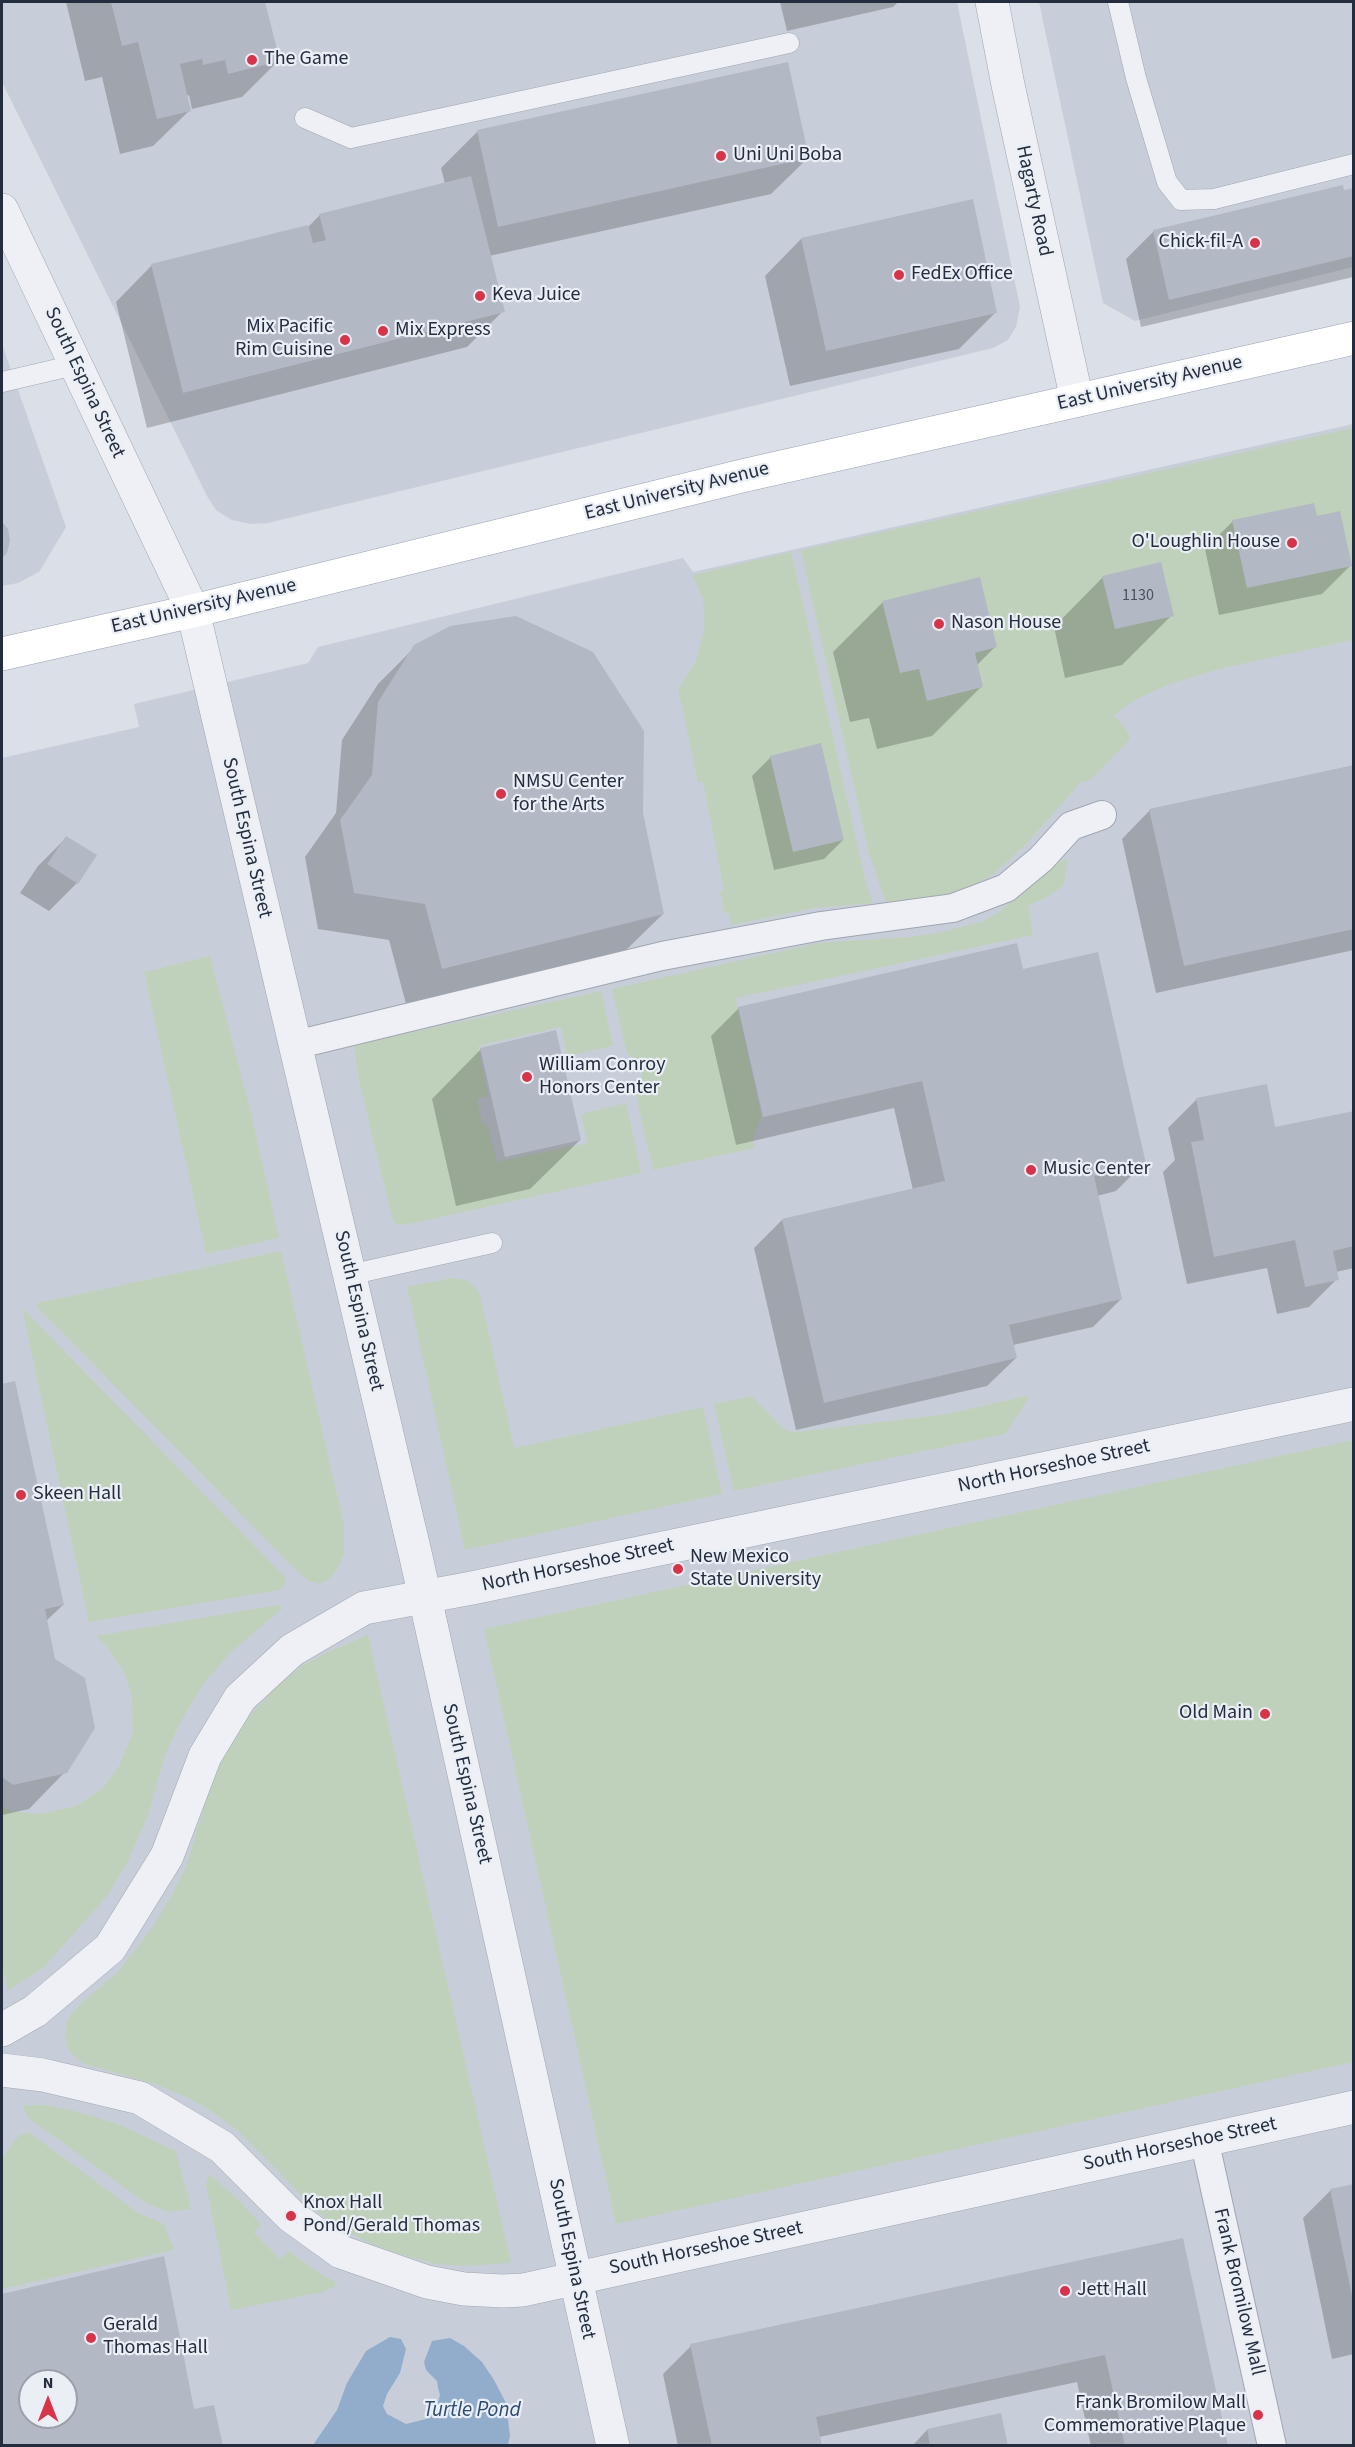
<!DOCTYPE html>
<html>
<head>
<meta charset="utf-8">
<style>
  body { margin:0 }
  #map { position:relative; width:1355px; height:2447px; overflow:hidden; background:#dbdfe7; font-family:"Source Sans 3",sans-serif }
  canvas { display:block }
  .frame { position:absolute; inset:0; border:3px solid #242d3e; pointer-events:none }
  .north { position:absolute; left:18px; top:2369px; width:60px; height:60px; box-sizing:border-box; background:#eaeef5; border:2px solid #9ba1ac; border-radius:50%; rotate:0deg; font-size:16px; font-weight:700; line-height:24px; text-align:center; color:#242d3e }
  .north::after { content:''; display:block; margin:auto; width:21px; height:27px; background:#d9334a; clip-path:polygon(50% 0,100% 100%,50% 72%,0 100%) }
</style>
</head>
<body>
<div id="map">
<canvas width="1355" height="2447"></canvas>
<div class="frame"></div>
<div class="north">N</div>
</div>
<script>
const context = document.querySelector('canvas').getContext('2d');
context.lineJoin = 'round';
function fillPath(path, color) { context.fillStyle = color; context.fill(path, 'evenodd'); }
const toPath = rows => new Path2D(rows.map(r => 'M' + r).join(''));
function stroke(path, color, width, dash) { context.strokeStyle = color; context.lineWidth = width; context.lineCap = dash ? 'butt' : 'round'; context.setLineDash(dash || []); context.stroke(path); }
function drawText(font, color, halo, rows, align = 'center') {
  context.font = font + ' "Source Sans 3",sans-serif'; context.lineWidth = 4.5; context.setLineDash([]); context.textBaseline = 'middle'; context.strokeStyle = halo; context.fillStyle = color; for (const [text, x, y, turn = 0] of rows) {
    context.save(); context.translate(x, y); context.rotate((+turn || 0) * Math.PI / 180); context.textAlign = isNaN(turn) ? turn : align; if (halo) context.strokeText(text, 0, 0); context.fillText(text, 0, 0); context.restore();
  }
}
const built = toPath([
  [2,2,957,2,1020,307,1016,327,1008,340,993,348,268,523,251,524,232,520,217,511,208,498,2,82],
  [1039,2,1353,2,1353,267,1135,321,1103,303],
  [2,344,66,527,39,572,18,583,2,586],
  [1353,424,1353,2445,2,2445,2,758,139,727,134,704,308,663,318,647,683,558,693,572],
  [30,2381,66,2381,66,2417,30,2417]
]);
const green = toPath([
  [1353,428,1353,640,1223,668,1170,684,1135,700,1114,715,1129,733,1130,739,1092,779,1081,782,1029,841,994,874,964,891,930,900,886,902,870,857,801,550],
  [791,552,866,883,873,903,815,908,731,925,729,913,725,913,720,892,724,890,703,782,698,782,678,689,696,661,704,629,703,598,692,575],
  [1067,859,1064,885,1044,899,1028,905,1033,935,736,998,761,1117,753,1139,755,1148,653,1170,635,1091,641,1081,641,1068,635,1058,627,1054,612,989,818,943,911,937,938,933,983,921,999,912,1054,864],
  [210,956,250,1109,279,1238,206,1254,144,972],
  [601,991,613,1046,567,1056,561,1027,478,1046,488,1096,477,1099,482,1123,488,1127,497,1162,587,1143,581,1114,626,1103,641,1173,409,1224,397,1225,393,1221,359,1081,354,1045],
  [281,1251,344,1525,344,1554,337,1570,329,1579,319,1584,308,1581,298,1572,36,1306,38,1303],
  [451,1278,466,1280,474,1286,480,1295,514,1448,703,1407,722,1494,465,1550,407,1287],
  [22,1308,285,1577,286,1582,283,1587,279,1590,89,1622],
  [1030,1395,1005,1434,734,1491,714,1404,752,1396,780,1426,788,1431,797,1432,948,1414],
  [1353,1440,1353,2062,616,2224,484,1629],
  [278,1605,283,1608,228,1655,202,1686,180,1723,165,1755,148,1815,127,1863,107,1896,44,1967,8,1991,2,1963,2,1807,12,1811,39,1814,77,1806,104,1787,119,1766,133,1732,132,1696,125,1674,109,1649,96,1636],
  [368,1635,511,2263,466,2266,436,2264,406,2256,371,2244,340,2228,320,2214,238,2131,216,2114,189,2098,155,2084,82,2063,70,2052,65,2035,67,2020,81,2003,116,1974,152,1928,170,1898,185,1869,216,1769,241,1725,278,1685,302,1666,322,1655],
  [23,2105,46,2105,75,2111,118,2124,176,2151,191,2209,167,2212,146,2203,27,2117],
  [30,2133,137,2212,164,2224,174,2250,2,2289,2,2159,19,2135],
  [209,2174,241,2202,261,2225,254,2233,280,2259,289,2251,322,2275,336,2282,334,2287,323,2292,231,2310,206,2185]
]);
const water = toPath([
  [390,2337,401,2339,406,2349,400,2373,387,2394,383,2406,387,2414,406,2424,426,2419,436,2409,440,2395,438,2388,437,2381,426,2370,424,2362,432,2341,450,2338,464,2346,482,2362,494,2380,506,2403,510,2436,508,2445,313,2445,337,2410,347,2383,366,2351]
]);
const shadow = toPath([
  [66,2,264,2,278,61,242,97,192,109,189,95,186,96,190,110,153,146,120,154,102,77,85,81],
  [780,2,898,2,893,7,787,31],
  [477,132,808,158,771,194,489,256,503,311,467,347,147,428,116,302,152,265,307,228,320,215,445,184,441,168],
  [1354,189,1353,277,1141,327,1126,259,1154,231],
  [801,239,996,312,959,349,790,386,765,276],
  [1316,518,1350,566,1322,594,1219,615,1205,549,1233,521],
  [1103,577,1172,615,1122,665,1065,678,1054,627],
  [883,602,995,647,976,666,982,686,932,736,877,749,869,718,850,722,833,652],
  [415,647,642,814,663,914,626,950,406,1004,389,940,318,929,305,857,336,813,342,740,378,684],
  [771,757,843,840,824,859,774,870,752,776],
  [1354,766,1354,950,1156,993,1122,839,1150,810],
  [66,838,77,883,49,911,20,893,38,866],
  [1022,971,1144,1163,1116,1191,1097,1196,1121,1299,1093,1327,1013,1345,1016,1358,987,1386,796,1430,754,1248,782,1220,913,1190,894,1108,736,1145,711,1036,739,1008],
  [481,1049,580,1140,530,1189,456,1206,432,1099],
  [1196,1100,1274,1129,1354,1112,1354,1268,1336,1272,1337,1279,1309,1307,1277,1314,1267,1268,1187,1284,1163,1172,1175,1160,1168,1128],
  [14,1383,63,1605,46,1621,65,1772,29,1809,2,1815,2,1386],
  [1354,2186,1354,2354,1332,2359,1303,2218,1331,2190],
  [1182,2240,1227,2446,1091,2446,1077,2382,819,2437,820,2446,678,2446,663,2374,691,2346],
  [162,2257,193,2411,222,2446,2,2446,2,2296],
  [30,2381,66,2381,66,2417,30,2417],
  [927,2430,1006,2446,912,2446]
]);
const building = toPath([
  [111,2,265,2,280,61,228,74,225,60,203,65,202,59,180,64,191,111,157,119,138,42,122,46],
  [788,62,809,158,498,227,477,130],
  [471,176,505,312,183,393,151,264,308,225,313,243,326,240,319,214],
  [1343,185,1344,190,1354,188,1354,256,1169,300,1153,230],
  [973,199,997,313,826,351,801,238],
  [1314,503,1317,516,1340,511,1352,566,1247,588,1232,520],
  [2,522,8,529,10,541,7,553,2,558],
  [1161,562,1174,616,1115,629,1102,576],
  [980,577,997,647,975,653,983,687,927,701,919,669,900,673,882,601],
  [516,616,593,652,644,731,643,813,664,914,442,969,425,904,354,893,340,820,372,775,378,702,414,645,450,626],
  [821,743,844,840,793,852,770,756],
  [1354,765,1354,929,1184,966,1149,809],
  [66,836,97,855,78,884,47,864],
  [1017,943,1023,969,1098,952,1146,1164,1094,1176,1122,1299,1009,1325,1017,1358,824,1403,782,1219,945,1181,922,1081,763,1117,738,1007],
  [556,1030,581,1140,505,1157,480,1048],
  [1267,1084,1275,1127,1354,1111,1354,1246,1333,1251,1339,1280,1305,1287,1295,1240,1214,1257,1191,1142,1204,1140,1196,1098],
  [15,1381,64,1605,45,1609,55,1659,85,1678,95,1728,67,1773,13,1785,2,1777,2,1384],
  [1354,2184,1354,2295,1352,2296,1330,2189],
  [1183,2238,1228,2446,1125,2446,1105,2355,816,2417,822,2446,712,2446,690,2344],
  [164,2256,194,2409,214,2405,223,2446,2,2446,2,2294],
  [30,2381,66,2381,66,2417,30,2417],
  [1001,2413,1008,2446,930,2446,927,2429]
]);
const service = toPath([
  [1118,2,1136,78,1167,182,1181,200,1214,199,1354,164],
  [305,118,351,138,789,43],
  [2,382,75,365],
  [349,1275,492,1243]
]);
const pedestrian = toPath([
  [295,1045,662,956,821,926,953,908,1006,888,1041,859,1071,826,1102,815],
  [1204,2139,1272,2446]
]);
const minor = toPath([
  [992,2,1008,85,1077,400],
  [2,2030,35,2011,110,1948,167,1856,205,1756,240,1698,292,1650,364,1608,472,1588,1354,1404],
  [2,2070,43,2075,140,2098,222,2147,291,2216,341,2252,427,2282,464,2289,503,2291,523,2290,1354,2107]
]);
const tertiary = toPath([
  [2,210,193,611,416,1557,613,2446]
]);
const primary = toPath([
  [2,654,193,611,746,475,1354,338]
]);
const markers = [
  [252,60,6,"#d9334a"],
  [721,156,6,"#d9334a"],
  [1255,243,6,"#d9334a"],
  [899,275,6,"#d9334a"],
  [480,296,6,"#d9334a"],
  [383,331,6,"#d9334a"],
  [345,340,6,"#d9334a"],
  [1292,543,6,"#d9334a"],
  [939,624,6,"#d9334a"],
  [501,794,6,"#d9334a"],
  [527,1077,6,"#d9334a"],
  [1031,1170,6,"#d9334a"],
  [21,1495,6,"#d9334a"],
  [678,1569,6,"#d9334a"],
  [1265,1714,6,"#d9334a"],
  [291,2216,6,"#d9334a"],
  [1065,2291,6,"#d9334a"],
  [91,2338,6,"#d9334a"],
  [1258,2415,6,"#d9334a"]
];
const numberNames = [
  ["1130",1138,596]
];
const poiNames = [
  ["The Game",264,60],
  ["Uni Uni Boba",733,156],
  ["Chick-fil-A",1243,243,"right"],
  ["FedEx Office",911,275],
  ["Keva Juice",492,296],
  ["Mix Pacific",333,328,"right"],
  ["Rim Cuisine",333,351,"right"],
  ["Mix Express",395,331],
  ["O'Loughlin House",1280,543,"right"],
  ["Nason House",951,624],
  ["NMSU Center",513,783],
  ["for the Arts",513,806],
  ["William Conroy",539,1066],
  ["Honors Center",539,1089],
  ["Music Center",1043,1170],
  ["Skeen Hall",33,1495],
  ["New Mexico",690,1558],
  ["State University",690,1581],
  ["Old Main",1253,1714,"right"],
  ["Knox Hall",303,2204],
  ["Pond/Gerald Thomas",303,2227],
  ["Jett Hall",1077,2291],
  ["Gerald",103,2326],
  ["Thomas Hall",103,2349],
  ["Frank Bromilow Mall",1246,2404,"right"],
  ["Commemorative Plaque",1246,2427,"right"]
];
const streetNames = [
  ["Hagarty Road",1033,201,78],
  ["South Espina Street",84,383,65],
  ["East University Avenue",1150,384,-13],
  ["East University Avenue",677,492,-14],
  ["East University Avenue",204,607,-13],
  ["South Espina Street",246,838,77],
  ["South Espina Street",358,1311,77],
  ["North Horseshoe Street",1054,1467,-12],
  ["North Horseshoe Street",578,1566,-12],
  ["South Espina Street",466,1784,77],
  ["South Horseshoe Street",1180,2145,-12],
  ["South Horseshoe Street",706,2249,-12],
  ["South Espina Street",571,2259,78],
  ["Frank Bromilow Mall",1238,2292,77]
];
const waterNames = [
  ["Turtle Pond",472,2411]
];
fillPath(built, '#c8ced9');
fillPath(green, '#c0d1bb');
fillPath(water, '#92adcb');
fillPath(shadow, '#0003');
fillPath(building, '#b2b8c4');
stroke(service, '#a0a6b1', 21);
stroke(pedestrian, '#a0a6b1', 30);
stroke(minor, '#a0a6b1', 34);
stroke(tertiary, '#a0a6b1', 34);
stroke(primary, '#99a3b3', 34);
stroke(service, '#eef0f5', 20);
stroke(pedestrian, '#eef0f5', 28);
stroke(minor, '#eef0f5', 33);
stroke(tertiary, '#eef0f5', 33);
stroke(primary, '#fff', 33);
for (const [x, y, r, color] of markers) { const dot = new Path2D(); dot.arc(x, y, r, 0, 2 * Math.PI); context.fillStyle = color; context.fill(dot); stroke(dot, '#eaeef5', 2); }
drawText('16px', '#485060', null, numberNames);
drawText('20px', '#242d3e', '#eaeef5', poiNames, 'left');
drawText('20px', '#242d3e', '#eaeef5', streetNames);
drawText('italic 21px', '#2b4b75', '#eaeef5', waterNames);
</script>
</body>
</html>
